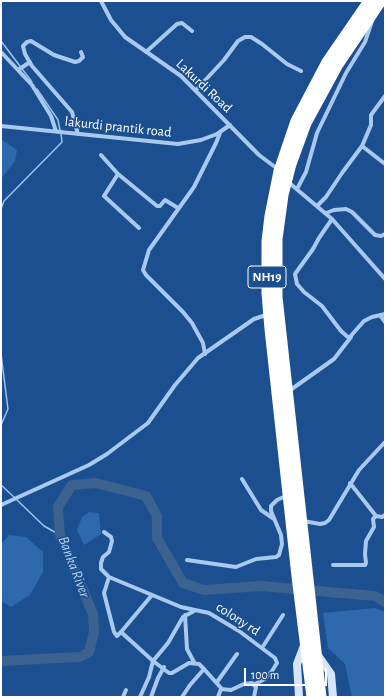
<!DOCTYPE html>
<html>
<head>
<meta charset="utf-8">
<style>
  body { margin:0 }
  #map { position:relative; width:386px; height:698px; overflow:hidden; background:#1b4f8f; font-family:"Alegreya Sans",sans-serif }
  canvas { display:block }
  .frame { position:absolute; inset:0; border:2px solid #fff; pointer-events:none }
  .scale { position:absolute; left:244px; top:668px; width:83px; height:18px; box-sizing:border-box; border:2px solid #fff; border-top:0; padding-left:5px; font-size:12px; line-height:14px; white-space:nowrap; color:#fff; -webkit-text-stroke:3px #1b4f8f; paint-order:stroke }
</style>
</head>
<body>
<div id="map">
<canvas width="386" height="698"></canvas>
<div class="frame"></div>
<div class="scale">100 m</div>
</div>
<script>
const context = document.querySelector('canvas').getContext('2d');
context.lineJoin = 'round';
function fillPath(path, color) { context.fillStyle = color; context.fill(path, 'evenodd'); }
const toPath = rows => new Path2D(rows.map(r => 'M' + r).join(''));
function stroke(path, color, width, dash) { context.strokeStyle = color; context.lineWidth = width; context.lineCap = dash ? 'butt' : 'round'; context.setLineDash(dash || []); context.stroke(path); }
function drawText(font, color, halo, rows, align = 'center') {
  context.font = font + ' "Alegreya Sans",sans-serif'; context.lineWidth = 3.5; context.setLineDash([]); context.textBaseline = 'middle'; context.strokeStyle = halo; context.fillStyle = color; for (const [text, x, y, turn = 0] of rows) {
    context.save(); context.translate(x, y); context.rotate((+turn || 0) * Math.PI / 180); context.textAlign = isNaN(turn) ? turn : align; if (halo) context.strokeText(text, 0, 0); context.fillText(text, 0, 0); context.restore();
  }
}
const green = toPath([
  [1,139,17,150,15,161,1,179],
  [89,512,99,513,101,534,84,545,77,530,82,517],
  [9,535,26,537,43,552,43,572,30,595,11,607,1,601,1,544],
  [375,608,385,612,385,697,352,697,345,664,328,648,323,613]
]);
const stream = toPath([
  [1,41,32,82],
  [37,89,58,120,60,130],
  [1,209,4,201,62,142,61,134],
  [1,354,8,409,1,425],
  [1,485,14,497],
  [17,500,44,526,60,535]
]);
const river = toPath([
  [1,661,80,657,89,652,94,632,93,614,60,535,58,507,72,485,96,483,146,496,157,516,157,538,183,583,204,590,261,586,375,596,385,602]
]);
const street = toPath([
  [101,1,111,20,125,37,181,76,259,155,279,170],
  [1,52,32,85,51,116,56,131],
  [146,52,177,24,182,23,192,31],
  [18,70,30,62],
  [196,90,224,60,238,41,245,37,251,37,262,44,287,64,301,71],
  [1,126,178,144,201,140,217,134,230,125],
  [78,134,72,112,32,66,25,54,23,46,27,42,31,41,54,55,75,62,79,61,83,57,81,52],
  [362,146,385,164],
  [101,155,118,174,157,206,160,206,165,200,178,208],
  [118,174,104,196,139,228],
  [287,181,332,219,385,279],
  [297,189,306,172,317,133,346,73,365,42,373,18],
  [317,206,326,197,342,173,362,146,371,125,371,115,385,96],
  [326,213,334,210,346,209,352,212,375,235,381,236,385,234],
  [332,219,319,238,313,249,295,274,297,284,304,292,322,306,341,331,349,338,364,321,372,317,385,314],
  [380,315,385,322],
  [205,354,203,343,192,323,183,312,146,275,143,270,149,250,194,187,216,143,220,133],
  [289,391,334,359,351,337],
  [242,479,261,510,274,519],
  [350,483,376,516,382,517,385,515],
  [1,505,89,465,107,454,148,423,175,385,198,358,254,319,269,314],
  [303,521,320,524,325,523,329,520,359,470,385,442],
  [104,532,111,537,112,541,109,552,103,557,101,563,101,569,109,577,181,607,209,613,239,631,275,658,277,663,272,671,265,679,255,684],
  [187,560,236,567,256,559,276,557,279,555,282,544,281,535,271,511,271,506,277,500,288,495],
  [333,565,365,565,366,563,365,554,366,541,374,527,373,519,376,516],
  [109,577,104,593,114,632,117,636,121,632,152,595],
  [185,615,187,649,194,662],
  [121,632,153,661,149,677,140,697],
  [262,648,283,615],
  [204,669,222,689],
  [217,682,237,654],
  [123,697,126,690],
  [151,697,158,678,164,667],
  [182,697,190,685,204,669,199,664,189,663,172,673,169,673,153,661,168,643,183,617,194,611],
  [218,697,221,689,231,690,244,684,252,683,256,687,254,697]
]);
const secondary = toPath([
  [317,654,331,674,333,697],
  [299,697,297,664,305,643]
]);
const highway = toPath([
  [312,697,297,576,270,329,267,293,267,241,270,216,279,171,296,121,327,62,369,1],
  [321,697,277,297,277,239,283,195,291,164,306,123,337,66,381,1]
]);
const shields = [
  [267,277,38]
];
const shieldNames = [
  ["NH19",267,277]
];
const streetNames = [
  ["Lakurdi Road",204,86,43],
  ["lakurdi prantik road",118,127,6],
  ["colony rd",238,619,33]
];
const waterNames = [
  ["Banka River",74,567,69]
];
fillPath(green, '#2e69ad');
stroke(stream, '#9cc4f0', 1.5);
stroke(river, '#3c6290', 10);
stroke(street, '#a9c9ee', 4);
stroke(secondary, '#d6e6fa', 8);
stroke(highway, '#fff', 11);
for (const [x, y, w] of shields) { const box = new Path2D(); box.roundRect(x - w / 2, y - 11, w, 22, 3); context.fillStyle = '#1b4f8f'; context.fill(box); stroke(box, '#fff', 1); }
drawText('bold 13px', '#fff', null, shieldNames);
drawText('14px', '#fff', '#1b4f8f', streetNames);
drawText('italic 15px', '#b5d3f5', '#1b4f8f', waterNames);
</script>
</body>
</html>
